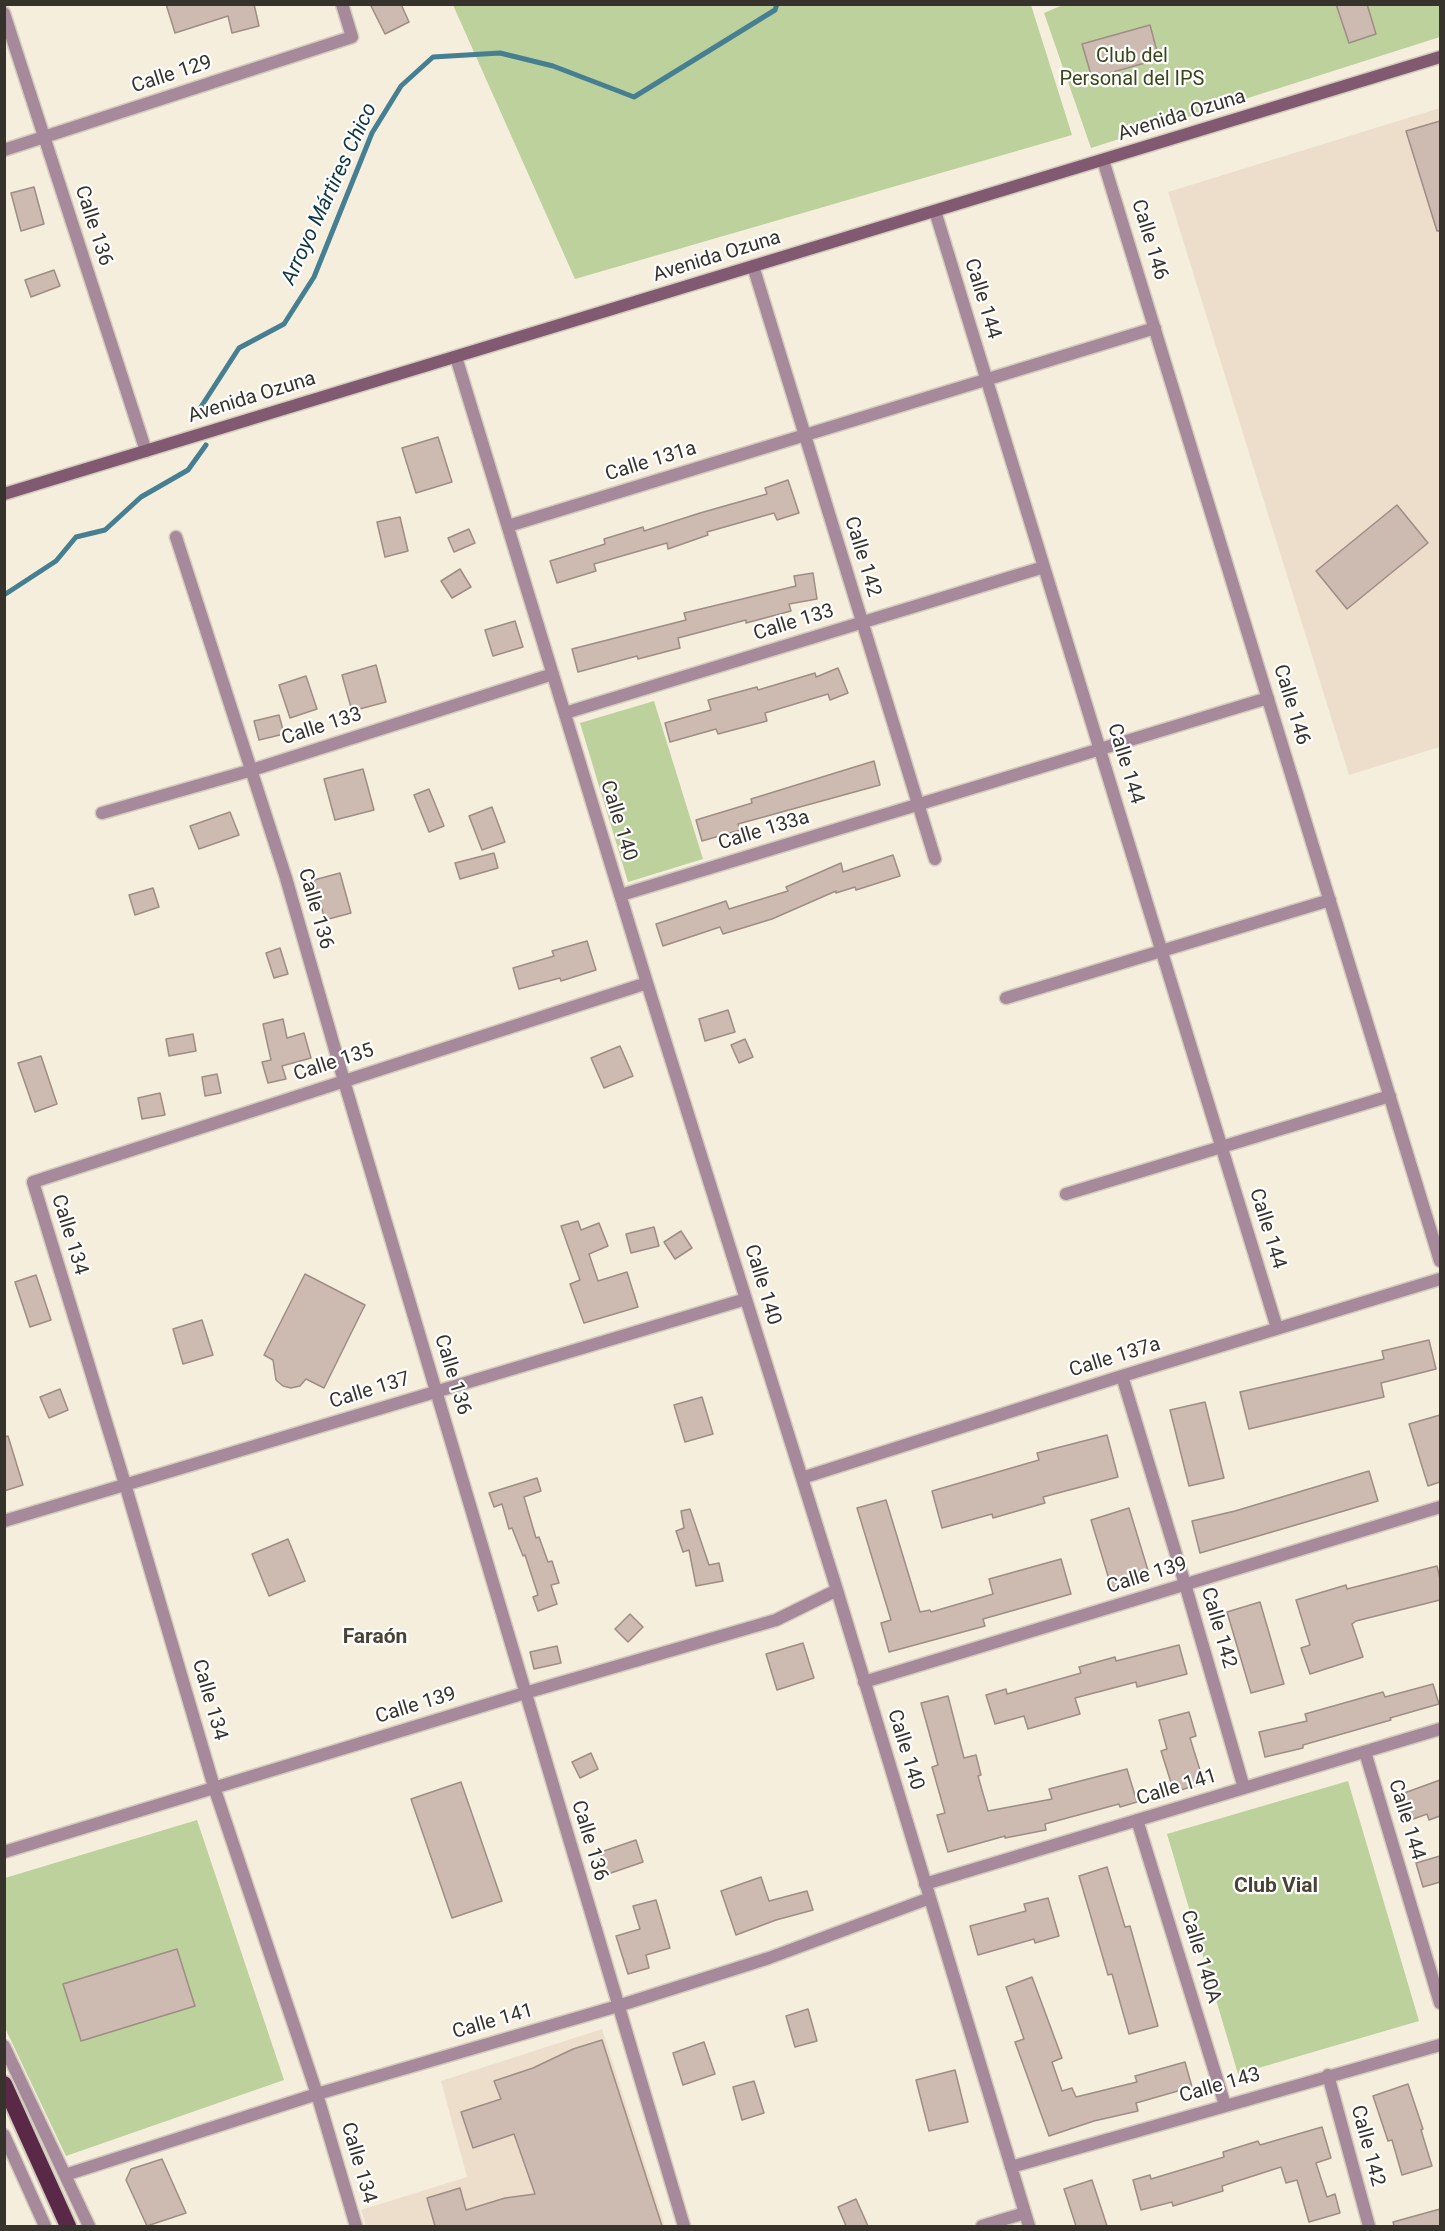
<!DOCTYPE html>
<html>
<head>
<meta charset="utf-8">
<style>
  body { margin:0 }
  #map { position:relative; width:1445px; height:2231px; overflow:hidden; background:#f6eedd; font-family:Roboto,sans-serif }
  canvas { display:block }
  .frame { position:absolute; inset:0; border:6px solid #36332d; pointer-events:none }
</style>
</head>
<body>
<div id="map">
<canvas width="1445" height="2231"></canvas>
<div class="frame"></div>
</div>
<script>
const context = document.querySelector('canvas').getContext('2d');
context.lineJoin = 'round';
function fillPath(path, color) { context.fillStyle = color; context.fill(path, 'evenodd'); }
const toPath = rows => new Path2D(rows.map(r => 'M' + r).join(''));
function stroke(path, color, width, dash) { context.strokeStyle = color; context.lineWidth = width; context.lineCap = dash ? 'butt' : 'round'; context.setLineDash(dash || []); context.stroke(path); }
function drawText(font, color, halo, rows, align = 'center') {
  context.font = font + ' Roboto,sans-serif'; context.lineWidth = 4.5; context.setLineDash([]); context.textBaseline = 'middle'; context.strokeStyle = halo; context.fillStyle = color; for (const [text, x, y, turn = 0] of rows) {
    context.save(); context.translate(x, y); context.rotate((+turn || 0) * Math.PI / 180); context.textAlign = isNaN(turn) ? turn : align; if (halo) context.strokeText(text, 0, 0); context.fillText(text, 0, 0); context.restore();
  }
}
const industrial = toPath([
  [1440,108,1440,747,1349,775,1168,192],
  [602,2029,665,2226,366,2226,361,2210,467,2177,441,2081]
]);
const green = toPath([
  [1065,4,1440,5,1440,37,1091,148,1044,13],
  [453,5,1031,5,1072,135,575,279],
  [654,701,703,859,628,882,580,723],
  [1348,1781,1419,2021,1238,2074,1167,1834],
  [197,1820,284,2080,66,2156,5,2028,5,1878]
]);
const stream = toPath([
  [199,410,239,348,284,324,314,277,372,133,401,86,433,57,500,53,553,66,634,97,775,10,777,4],
  [4,595,56,561,76,537,105,530,141,497,188,470,206,445]
]);
const building = toPath([
  [166,4,254,4,259,26,232,33,228,16,175,33,166,4],
  [370,4,401,4,409,22,385,34,370,4],
  [1336,4,1367,4,1376,34,1349,43,1336,4],
  [1150,25,1159,59,1092,78,1082,44,1150,25],
  [1440,121,1440,231,1437,231,1406,131,1440,121],
  [34,187,44,224,21,231,11,193,34,187],
  [54,270,60,286,31,297,25,280,54,270],
  [438,437,452,482,416,493,402,448,438,437],
  [788,480,799,513,777,520,774,513,707,532,708,535,668,549,667,543,594,564,596,571,557,583,550,561,605,544,604,539,643,527,644,531,700,513,767,494,765,488,788,480],
  [1397,505,1428,543,1347,609,1316,571,1397,505],
  [400,517,408,551,385,557,377,522,400,517],
  [469,529,475,543,454,552,448,538,469,529],
  [460,569,471,587,452,598,441,581,460,569],
  [813,573,817,599,789,604,791,611,746,623,746,620,678,638,680,648,638,659,637,656,578,672,572,649,686,620,684,613,796,586,794,576,813,573],
  [515,621,523,647,493,656,485,630,515,621],
  [376,665,386,702,352,711,342,675,376,665],
  [838,668,848,693,830,700,828,694,765,713,767,721,718,734,716,729,670,742,665,723,711,710,708,700,757,687,758,690,815,673,816,677,838,668],
  [306,676,317,709,290,718,279,685,306,676],
  [279,715,284,734,259,740,254,721,279,715],
  [874,761,880,785,738,824,740,830,702,841,696,820,752,803,751,799,874,761],
  [363,769,374,810,335,820,324,779,363,769],
  [429,789,444,826,429,832,414,795,429,789],
  [492,807,505,842,482,850,469,816,492,807],
  [230,812,239,835,199,849,190,826,230,812],
  [494,853,498,868,460,879,455,863,494,853],
  [893,855,900,876,856,890,855,887,836,893,836,891,772,919,723,934,720,927,663,946,656,924,726,901,729,909,788,891,786,887,841,863,843,872,893,855],
  [340,873,351,913,325,920,314,880,340,873],
  [153,888,159,907,135,915,129,895,153,888],
  [587,941,596,970,561,981,560,978,519,989,513,968,554,956,552,951,587,941],
  [280,948,288,974,274,978,266,953,280,948],
  [728,1010,735,1032,705,1041,699,1019,728,1010],
  [283,1019,287,1038,304,1033,311,1058,282,1066,286,1079,268,1083,262,1062,271,1060,263,1024,283,1019],
  [193,1034,196,1051,169,1056,166,1039,193,1034],
  [745,1039,753,1057,739,1063,731,1045,745,1039],
  [620,1046,633,1076,604,1088,591,1058,620,1046],
  [41,1056,57,1104,35,1112,18,1063,41,1056],
  [217,1074,221,1093,205,1096,202,1077,217,1074],
  [160,1093,165,1115,142,1119,138,1098,160,1093],
  [578,1221,581,1230,599,1223,608,1246,589,1254,598,1281,627,1272,638,1307,584,1323,570,1284,580,1280,561,1226,578,1221],
  [654,1227,659,1246,631,1253,626,1234,654,1227],
  [681,1231,692,1248,675,1259,664,1242,681,1231],
  [305,1274,365,1305,324,1388,306,1379,300,1386,291,1388,283,1386,276,1380,273,1360,264,1355,305,1274],
  [36,1275,51,1320,30,1327,15,1282,36,1275],
  [202,1320,213,1355,183,1364,173,1329,202,1320],
  [1429,1340,1436,1369,1381,1383,1384,1397,1249,1429,1240,1392,1384,1359,1382,1351,1429,1340],
  [60,1389,68,1410,49,1418,40,1397,60,1389],
  [702,1397,713,1434,685,1442,674,1405,702,1397],
  [1205,1402,1224,1478,1189,1486,1170,1410,1205,1402],
  [1440,1415,1440,1482,1428,1486,1409,1424,1440,1415],
  [1107,1435,1118,1477,1043,1497,1045,1503,993,1518,992,1514,942,1528,932,1491,1039,1460,1037,1453,1107,1435],
  [8,1436,23,1485,4,1491,4,1437,8,1436],
  [1369,1471,1378,1501,1200,1553,1192,1521,1235,1511,1369,1471],
  [537,1478,541,1491,524,1497,536,1538,539,1537,548,1562,552,1561,559,1583,551,1585,557,1604,538,1611,533,1597,538,1595,525,1555,523,1556,512,1528,509,1529,502,1504,494,1507,489,1493,537,1478],
  [886,1500,920,1612,930,1610,931,1612,993,1594,989,1579,1061,1559,1071,1594,983,1619,985,1626,889,1652,881,1623,891,1620,857,1508,886,1500],
  [1129,1508,1150,1577,1112,1589,1091,1520,1129,1508],
  [690,1509,709,1565,719,1563,723,1581,696,1586,689,1550,683,1552,676,1531,684,1528,681,1511,690,1509],
  [288,1539,305,1581,269,1596,252,1554,288,1539],
  [1437,1566,1440,1579,1440,1600,1356,1621,1352,1624,1363,1657,1310,1674,1301,1648,1310,1645,1296,1600,1346,1585,1347,1589,1437,1566],
  [1260,1602,1284,1684,1251,1693,1227,1612,1260,1602],
  [630,1614,643,1627,628,1642,615,1629,630,1614],
  [803,1643,814,1678,777,1690,766,1654,803,1643],
  [1179,1645,1187,1674,1137,1687,1136,1682,1075,1698,1080,1714,1028,1729,1024,1716,995,1724,986,1695,1006,1689,1007,1694,1081,1673,1079,1667,1115,1657,1116,1661,1179,1645],
  [557,1646,561,1663,534,1669,530,1652,557,1646],
  [1433,1684,1439,1704,1390,1718,1391,1720,1303,1745,1303,1748,1265,1757,1259,1732,1307,1721,1305,1714,1383,1692,1385,1697,1433,1684],
  [948,1696,964,1758,976,1755,981,1775,978,1776,988,1811,1052,1799,1049,1789,1127,1769,1137,1802,1120,1807,1119,1804,1045,1824,1046,1830,1005,1838,1005,1836,948,1852,937,1815,945,1813,932,1767,938,1765,921,1703,948,1696],
  [1189,1712,1196,1736,1190,1738,1204,1783,1174,1792,1161,1751,1167,1749,1159,1720,1189,1712],
  [591,1753,598,1769,580,1778,572,1762,591,1753],
  [1440,1780,1440,1816,1429,1820,1427,1814,1405,1822,1396,1796,1440,1780],
  [461,1782,502,1901,452,1918,411,1799,461,1782],
  [636,1840,643,1862,605,1875,598,1853,636,1840],
  [1440,1856,1440,1882,1423,1887,1416,1863,1440,1856],
  [1107,1867,1125,1927,1130,1926,1158,2026,1129,2034,1112,1974,1108,1975,1079,1876,1107,1867],
  [761,1877,769,1901,807,1891,813,1910,776,1920,736,1935,721,1891,761,1877],
  [1048,1898,1059,1936,1035,1943,1034,1939,978,1955,970,1926,1026,1911,1024,1904,1048,1898],
  [656,1900,670,1948,646,1955,649,1968,628,1974,616,1936,640,1929,633,1906,656,1900],
  [177,1949,195,2006,81,2041,63,1984,177,1949],
  [1032,1977,1062,2058,1052,2062,1062,2091,1072,2088,1076,2097,1137,2082,1135,2076,1185,2062,1192,2087,1136,2103,1138,2111,1094,2121,1049,2136,1015,2042,1024,2039,1006,1987,1032,1977],
  [808,2009,817,2041,795,2047,786,2016,808,2009],
  [602,2040,662,2226,435,2226,427,2198,460,2188,466,2210,505,2198,535,2194,514,2134,473,2148,461,2112,501,2099,494,2081,533,2068,573,2049,602,2040],
  [704,2042,715,2074,683,2085,673,2053,704,2042],
  [955,2070,968,2122,929,2131,916,2080,955,2070],
  [754,2081,764,2113,742,2120,733,2087,754,2081],
  [1408,2084,1423,2129,1421,2130,1432,2166,1402,2175,1392,2140,1388,2141,1373,2096,1408,2084],
  [1322,2127,1331,2158,1316,2163,1327,2197,1335,2194,1340,2213,1309,2222,1297,2180,1286,2183,1281,2167,1222,2186,1223,2191,1173,2206,1172,2202,1141,2210,1133,2180,1150,2175,1151,2179,1224,2157,1223,2152,1258,2141,1260,2145,1322,2127],
  [162,2159,186,2213,147,2226,126,2180,131,2169,162,2159],
  [1092,2180,1107,2226,1076,2226,1064,2189,1092,2180],
  [856,2199,868,2226,846,2226,838,2207,856,2199],
  [1440,2209,1440,2226,1394,2226,1393,2222,1440,2209]
]);
const minor = toPath([
  [4,13,146,451],
  [4,150,352,37,342,4],
  [1103,160,1440,1261],
  [935,211,1277,1328],
  [753,266,935,859],
  [456,357,647,983,837,1590,1029,2226],
  [508,526,1155,328],
  [176,537,286,878,344,1081,684,2226],
  [565,713,1044,567],
  [102,813,252,770,553,674],
  [621,895,1268,698],
  [1006,998,1330,900],
  [1066,1194,1390,1096],
  [1122,1376,1185,1584,1244,1788],
  [802,1478,1122,1376,1440,1279],
  [4,1521,746,1299],
  [864,1682,1440,1507],
  [1365,1752,1440,2003],
  [1137,1820,1225,2105],
  [4,1852,525,1693,776,1620,837,1590],
  [925,1884,1440,1729],
  [4,2046,89,2226],
  [1328,2075,1369,2226],
  [4,2135,45,2226],
  [1011,2167,1440,2045],
  [65,2175,317,2094,618,2006,769,1958,930,1898],
  [356,2226,317,2094,214,1787,125,1484,33,1182,647,983],
  [982,2226,1025,2213]
]);
const secondary = toPath([
  [4,494,1440,57]
]);
const trunk = toPath([
  [4,2084,68,2226]
]);
const parkNames = [
  ["Club del",1132,57],
  ["Personal del IPS",1132,80]
];
const streetNames = [
  ["Calle 129",172,75,-18],
  ["Avenida Ozuna",1182,116,-17],
  ["Calle 136",93,226,72],
  ["Calle 146",1149,240,73],
  ["Avenida Ozuna",717,257,-17],
  ["Calle 144",982,299,73],
  ["Avenida Ozuna",252,398,-17],
  ["Calle 131a",651,462,-17],
  ["Calle 142",862,557,73],
  ["Calle 133",794,623,-17],
  ["Calle 146",1291,705,73],
  ["Calle 133",322,727,-18],
  ["Calle 144",1125,764,73],
  ["Calle 140",618,821,73],
  ["Calle 133a",764,831,-17],
  ["Calle 136",315,909,74],
  ["Calle 135",334,1063,-18],
  ["Calle 144",1267,1229,73],
  ["Calle 134",69,1235,73],
  ["Calle 140",762,1285,73],
  ["Calle 137a",1115,1358,-17],
  ["Calle 136",452,1375,73],
  ["Calle 137",370,1391,-17],
  ["Calle 139",1147,1576,-17],
  ["Calle 142",1218,1628,74],
  ["Calle 134",209,1700,74],
  ["Calle 139",416,1706,-17],
  ["Calle 140",905,1750,73],
  ["Calle 141",1177,1788,-17],
  ["Calle 144",1406,1820,73],
  ["Calle 136",589,1841,73],
  ["Calle 140A",1200,1957,73],
  ["Calle 141",493,2022,-16],
  ["Calle 143",1220,2086,-16],
  ["Calle 142",1367,2146,75],
  ["Calle 134",358,2163,74]
];
const waterNames = [
  ["Arroyo Mártires Chico",330,194,-65]
];
const neighbourhoodNames = [
  ["Faraón",375,1638],
  ["Club Vial",1276,1887]
];
fillPath(industrial, '#eddecc');
fillPath(green, '#bdd19c');
stroke(stream, '#457f91', 5);
fillPath(building, '#cdbbb2');
stroke(building, '#9e8d85', 1.5);
stroke(minor, '#d3ccbd', 15);
stroke(secondary, '#d3ccbd', 15);
stroke(trunk, '#d3ccbd', 20);
stroke(minor, '#a6899a', 12);
stroke(secondary, '#815a71', 12);
stroke(trunk, '#5a2948', 16);
drawText('20px', '#384718', '#fff', parkNames);
drawText('20px', '#36332d', '#fff', streetNames);
drawText('italic 21px', '#103744', '#fff', waterNames);
drawText('bold 21px', '#494335', '#fff', neighbourhoodNames);
</script>
</body>
</html>
